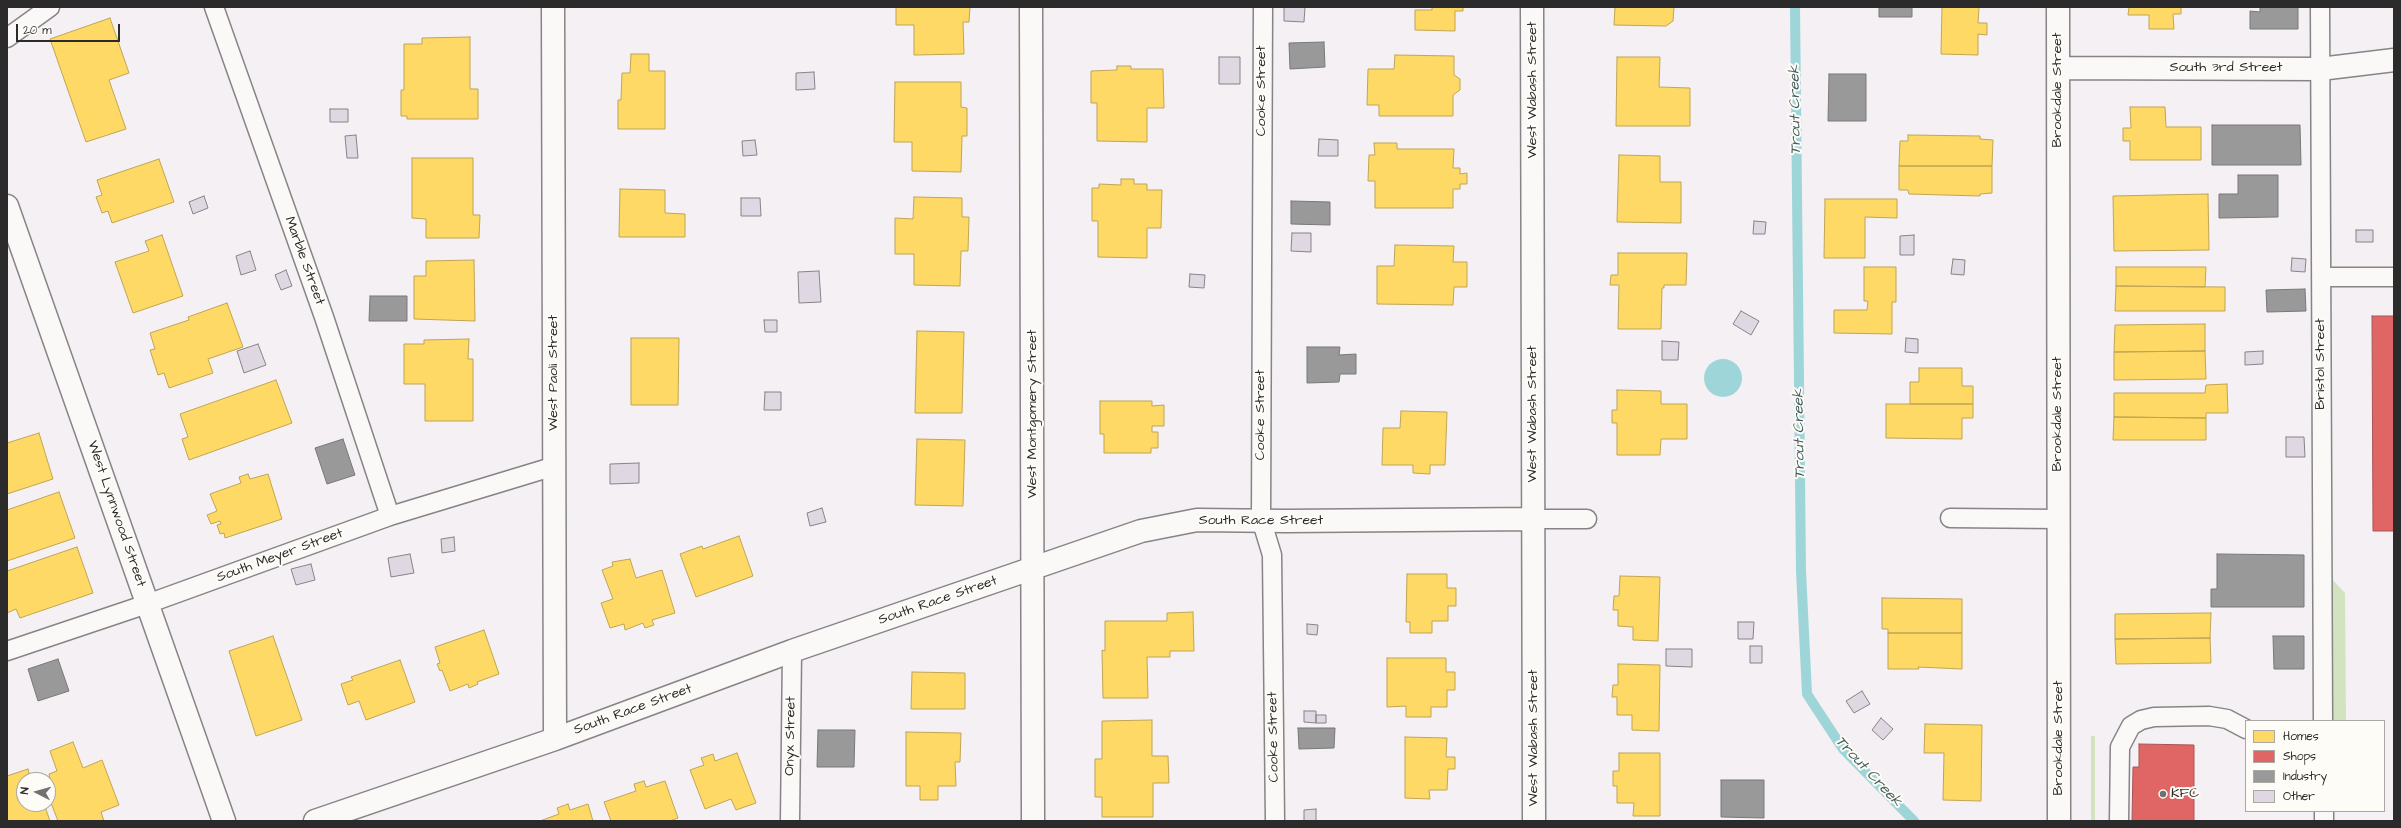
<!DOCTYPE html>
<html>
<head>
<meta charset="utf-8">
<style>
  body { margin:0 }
  #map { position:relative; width:2401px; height:828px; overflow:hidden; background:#f5f0f3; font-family:"Architects Daughter",sans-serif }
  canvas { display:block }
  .frame { position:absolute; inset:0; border:8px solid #2b2b2b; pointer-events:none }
  .legend { position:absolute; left:2245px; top:720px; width:140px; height:92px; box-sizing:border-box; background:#fdfcf7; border:1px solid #a9a8a5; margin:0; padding:5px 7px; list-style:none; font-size:12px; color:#2b2b2b }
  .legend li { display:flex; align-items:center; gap:8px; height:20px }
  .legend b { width:20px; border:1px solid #a9a8a5 }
  .north { position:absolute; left:16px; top:772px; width:40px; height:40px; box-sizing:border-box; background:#fdfcf7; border:1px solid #a9a8a5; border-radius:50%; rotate:276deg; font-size:11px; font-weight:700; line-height:16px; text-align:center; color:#2b2b2b }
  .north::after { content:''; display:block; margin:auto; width:14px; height:18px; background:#727071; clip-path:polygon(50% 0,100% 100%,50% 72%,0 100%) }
  .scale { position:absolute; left:16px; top:24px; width:104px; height:18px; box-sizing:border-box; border:2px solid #2b2b2b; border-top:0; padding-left:5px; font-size:12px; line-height:14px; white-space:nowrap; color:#2b2b2b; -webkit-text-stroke:3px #fdfcf7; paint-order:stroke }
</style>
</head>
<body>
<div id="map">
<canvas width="2401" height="828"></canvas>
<div class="frame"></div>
<ul class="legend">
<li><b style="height:11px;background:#ffd966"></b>Homes</li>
<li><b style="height:11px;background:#e06666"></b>Shops</li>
<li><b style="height:11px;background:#999"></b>Industry</li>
<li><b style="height:11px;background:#dfd7e1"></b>Other</li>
</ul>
<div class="north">N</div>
<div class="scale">20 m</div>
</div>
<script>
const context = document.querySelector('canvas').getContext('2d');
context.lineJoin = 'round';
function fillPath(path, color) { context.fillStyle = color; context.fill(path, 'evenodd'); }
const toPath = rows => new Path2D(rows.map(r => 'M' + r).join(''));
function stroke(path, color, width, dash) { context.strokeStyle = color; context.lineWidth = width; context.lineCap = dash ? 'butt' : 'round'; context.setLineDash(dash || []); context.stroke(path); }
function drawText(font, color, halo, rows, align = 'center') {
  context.font = font + ' "Architects Daughter",sans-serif'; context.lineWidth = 4; context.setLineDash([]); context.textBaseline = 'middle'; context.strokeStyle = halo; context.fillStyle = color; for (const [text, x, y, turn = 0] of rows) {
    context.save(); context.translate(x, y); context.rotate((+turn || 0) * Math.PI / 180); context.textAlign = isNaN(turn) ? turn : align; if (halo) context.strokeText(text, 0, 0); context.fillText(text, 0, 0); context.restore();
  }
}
const green = toPath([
  [2329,576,2345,593,2346,721,2329,721],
  [2091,736,2095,736,2095,821,2091,821]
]);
const water = toPath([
  '1704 378a19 19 0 1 1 38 0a19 19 0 1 1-38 0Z'
]);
const homes = toPath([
  [896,7,970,7,969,22,963,22,964,54,914,55,914,25,896,25,896,7],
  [1432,7,1463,7,1463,11,1455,11,1455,31,1415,30,1415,10,1432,10,1432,7],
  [1615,7,1674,7,1673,21,1666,26,1614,25,1615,7],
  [1942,7,1979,7,1978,23,1987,23,1987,35,1978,34,1978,55,1941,54,1942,7],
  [2129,7,2181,7,2181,14,2173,14,2174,29,2149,29,2149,15,2128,15,2129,7],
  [110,18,129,73,109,80,126,129,86,142,50,39,110,18],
  [470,37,470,89,478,89,478,119,407,119,407,116,401,116,401,90,404,90,404,44,422,44,422,38,470,37],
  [631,54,649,54,649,71,665,71,665,129,618,129,618,100,621,100,622,73,630,73,631,54],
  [1395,55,1454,56,1454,75,1460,79,1460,90,1453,95,1453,116,1379,116,1379,105,1367,105,1368,69,1394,69,1395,55],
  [1617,57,1660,57,1659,87,1690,88,1690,126,1616,126,1617,57],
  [1117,66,1131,66,1131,69,1163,69,1164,108,1147,108,1147,142,1097,141,1097,103,1091,103,1091,71,1117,70,1117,66],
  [895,82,961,82,961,107,967,108,967,136,962,136,961,172,912,171,912,142,894,142,895,82],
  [2130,107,2165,107,2166,127,2201,127,2201,160,2130,160,2130,141,2123,141,2123,128,2131,128,2130,107],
  [1908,135,1980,136,1980,139,1993,140,1992,166,1899,166,1900,141,1908,141,1908,135],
  [1374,143,1397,143,1397,149,1454,149,1453,168,1460,168,1460,174,1467,173,1467,184,1460,184,1460,189,1453,189,1453,208,1375,208,1375,181,1368,181,1369,155,1375,155,1374,143],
  [1619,155,1660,156,1660,182,1681,182,1681,223,1617,222,1619,155],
  [412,158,473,158,473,215,480,215,479,238,426,238,426,219,412,218,412,158],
  [159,159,174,202,112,223,108,211,102,213,96,197,102,195,97,180,159,159],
  [1899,166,1992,166,1992,193,1980,194,1980,196,1909,194,1908,190,1899,190,1899,166],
  [1121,179,1134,179,1134,184,1147,184,1147,190,1162,190,1161,228,1147,228,1147,258,1098,257,1098,221,1092,221,1092,188,1099,188,1099,184,1121,185,1121,179],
  [620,189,665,190,665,213,685,214,685,237,619,237,620,189],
  [2208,194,2209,250,2114,251,2113,196,2208,194],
  [914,197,962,198,962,217,969,217,968,251,961,251,960,286,914,285,914,254,895,254,895,218,913,219,914,197],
  [1825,199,1897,199,1897,218,1865,217,1865,258,1824,258,1825,199],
  [162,235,183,296,133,313,115,262,149,251,145,241,162,235],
  [1395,245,1454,246,1453,262,1467,262,1467,287,1454,287,1453,305,1377,304,1377,266,1394,266,1395,245],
  [1618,253,1687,253,1686,285,1664,285,1664,288,1662,288,1661,329,1618,329,1619,285,1610,285,1611,275,1618,275,1618,253],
  [474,260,475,321,414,319,414,276,426,276,426,261,474,260],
  [1864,267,1896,267,1896,302,1892,302,1892,334,1834,333,1834,310,1867,310,1868,301,1864,301,1864,267],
  [2116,267,2206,267,2205,287,2116,286,2116,267],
  [2116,286,2225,287,2225,311,2115,311,2116,286],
  [227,303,243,347,208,359,213,373,169,388,164,373,158,375,150,350,155,349,150,333,189,320,188,317,227,303],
  [2205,324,2205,351,2114,352,2115,325,2205,324],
  [917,331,964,332,962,413,915,413,917,331],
  [631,338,679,338,678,405,631,405,631,338],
  [469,339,468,359,473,359,473,421,425,421,425,384,404,384,404,344,424,344,424,340,469,339],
  [2205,351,2206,379,2114,380,2114,352,2205,351],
  [1919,368,1962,368,1962,386,1973,386,1973,404,1910,404,1910,382,1919,382,1919,368],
  [276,380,292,423,189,460,182,439,188,437,180,414,276,380],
  [2227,384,2228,413,2206,413,2206,418,2114,417,2114,393,2205,393,2206,385,2227,384],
  [1617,390,1661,391,1661,404,1687,404,1687,439,1661,439,1660,455,1617,455,1617,423,1612,423,1612,410,1617,410,1617,390],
  [1100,401,1152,401,1152,406,1164,405,1164,426,1152,426,1152,432,1158,432,1158,448,1151,448,1151,453,1104,453,1104,434,1100,434,1100,401],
  [1886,404,1973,404,1973,418,1962,418,1962,439,1886,438,1886,404],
  [1401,411,1447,412,1445,465,1430,465,1430,474,1413,473,1413,465,1382,465,1383,428,1400,428,1401,411],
  [2114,417,2206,418,2206,440,2113,440,2114,417],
  [39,433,53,479,7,494,7,443,39,433],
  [917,439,965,440,963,506,915,505,917,439],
  [248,474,250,479,268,474,282,519,225,538,224,533,220,534,217,525,221,524,220,521,211,524,207,515,217,511,210,494,241,483,239,477,248,474],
  [59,492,75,538,7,561,7,510,59,492],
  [739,536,753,576,696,597,680,554,702,546,703,549,739,536],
  [77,547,93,593,20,618,16,609,7,613,7,571,77,547],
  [630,559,636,578,662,570,675,613,652,620,654,625,645,628,643,623,625,630,624,624,610,628,601,603,613,599,602,570,613,566,612,562,630,559],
  [1407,574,1447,574,1447,588,1456,588,1456,606,1448,606,1448,621,1432,621,1432,633,1410,633,1410,622,1406,622,1407,574],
  [1620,576,1660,577,1658,641,1633,640,1633,627,1618,626,1618,610,1613,610,1614,596,1619,596,1620,576],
  [1882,598,1962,599,1962,633,1888,633,1888,629,1882,629,1882,598],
  [1193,612,1194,651,1170,651,1170,657,1147,657,1148,698,1103,698,1102,650,1105,651,1105,621,1167,621,1167,613,1193,612],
  [2211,613,2210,638,2115,639,2115,614,2211,613],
  [484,630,499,674,477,682,478,684,469,688,468,684,450,691,442,670,440,671,437,664,440,663,435,647,484,630],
  [1888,633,1962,633,1962,669,1918,667,1919,669,1888,669,1888,633],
  [273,636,302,720,256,736,229,651,273,636],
  [2210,638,2211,663,2116,664,2115,639,2210,638],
  [1387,658,1446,658,1446,672,1455,672,1455,690,1447,690,1447,707,1431,707,1431,717,1406,717,1406,706,1387,707,1387,658],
  [400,660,415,702,366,720,359,701,348,705,341,684,353,680,351,677,400,660],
  [1618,664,1660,665,1659,731,1632,730,1632,715,1617,715,1617,697,1612,697,1613,685,1618,685,1618,664],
  [912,672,965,673,965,709,911,709,912,672],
  [1152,720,1152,756,1168,756,1169,783,1153,783,1153,817,1102,817,1102,797,1095,797,1095,759,1102,759,1102,721,1152,720],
  [1925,724,1982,725,1981,801,1943,800,1944,753,1924,753,1925,724],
  [906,732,961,733,960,762,955,762,956,786,938,786,938,800,920,800,920,786,906,786,906,732],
  [1405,737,1447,738,1446,757,1455,757,1455,769,1448,769,1447,790,1429,790,1430,799,1405,798,1405,737],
  [73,742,83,768,102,760,119,805,101,812,104,821,58,821,48,795,48,780,50,779,49,774,57,771,50,751,73,742],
  [737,753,756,803,736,810,731,799,705,809,690,770,704,765,701,758,713,754,715,761,737,753],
  [1619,753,1660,753,1660,816,1633,816,1634,803,1617,803,1617,786,1613,786,1613,771,1619,771,1619,753],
  [28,769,31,780,24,780,24,804,44,804,50,821,7,821,7,776,28,769],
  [644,781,646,787,665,781,678,818,670,821,611,821,604,802,636,791,634,784,644,781],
  [568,804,570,810,588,804,593,821,540,821,559,814,557,808,568,804]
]);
const shops = toPath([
  [2372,316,2394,316,2394,531,2373,531,2372,316],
  [2139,744,2194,745,2194,821,2132,821,2133,767,2139,767,2139,744]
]);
const industry = toPath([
  [1879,7,1912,7,1912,17,1879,17,1879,7],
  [2260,7,2298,7,2298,29,2250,29,2250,11,2260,12,2260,7],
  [1324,42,1325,67,1290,69,1289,43,1324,42],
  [1829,74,1866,74,1866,121,1828,121,1829,74],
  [2212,125,2300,125,2301,165,2212,165,2212,125],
  [2238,175,2278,175,2278,217,2219,218,2219,194,2238,194,2238,175],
  [1291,201,1330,202,1330,225,1291,224,1291,201],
  [2305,289,2306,311,2267,312,2266,290,2305,289],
  [370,296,407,296,407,321,369,321,370,296],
  [1307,347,1340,347,1339,355,1356,354,1356,374,1340,374,1339,382,1307,383,1307,347],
  [343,439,355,475,327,484,315,448,343,439],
  [2217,554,2304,555,2304,607,2211,607,2211,589,2217,589,2217,554],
  [2273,636,2304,636,2304,669,2274,669,2273,636],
  [58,659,69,691,38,701,28,669,58,659],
  [1298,728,1335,728,1334,748,1299,749,1298,728],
  [818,730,855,730,854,767,817,767,818,730],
  [1721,780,1764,780,1764,818,1721,817,1721,780]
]);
const stream = toPath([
  [1795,7,1801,571,1807,694,1843,749,1914,821]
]);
const building = toPath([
  [1284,7,1305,7,1304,22,1284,21,1284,7],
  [1219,57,1240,57,1240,84,1219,84,1219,57],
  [814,72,815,89,796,90,796,73,814,72],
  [330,109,348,109,348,122,330,122,330,109],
  [356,135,358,158,347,158,345,136,356,135],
  [1319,139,1338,140,1338,156,1318,156,1319,139],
  [755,140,757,155,743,156,742,141,755,140],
  [204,196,208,208,193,214,189,202,204,196],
  [741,198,760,198,761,216,741,216,741,198],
  [1754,221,1766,222,1765,234,1753,234,1754,221],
  [2356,230,2373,230,2373,242,2356,242,2356,230],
  [1292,233,1311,233,1311,252,1291,251,1292,233],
  [1914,235,1914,255,1900,255,1900,236,1914,235],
  [250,251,256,270,241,275,236,256,250,251],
  [2292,258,2306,259,2305,272,2291,271,2292,258],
  [1953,259,1965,260,1964,275,1951,274,1953,259],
  [286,270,292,286,281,290,275,275,286,270],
  [819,271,821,302,799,303,798,272,819,271],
  [1190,274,1205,275,1204,288,1189,287,1190,274],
  [1741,311,1759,321,1751,335,1733,324,1741,311],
  [764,320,777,320,777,332,765,332,764,320],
  [1906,338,1918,339,1918,353,1905,352,1906,338],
  [1662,341,1679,342,1678,360,1662,360,1662,341],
  [258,344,266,365,244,373,237,351,258,344],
  [2263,351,2263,364,2245,365,2245,352,2263,351],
  [765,392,781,392,781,410,764,410,765,392],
  [2286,437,2304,437,2305,457,2286,457,2286,437],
  [639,463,639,483,610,484,610,464,639,463],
  [822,508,826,522,810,526,807,513,822,508],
  [454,537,455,551,442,553,441,539,454,537],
  [410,554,414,573,391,577,388,558,410,554],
  [311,564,315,580,296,585,291,569,311,564],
  [1738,622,1754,622,1753,639,1738,639,1738,622],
  [1307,624,1318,625,1317,635,1307,634,1307,624],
  [1750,646,1762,646,1762,663,1750,663,1750,646],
  [1666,649,1692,649,1692,667,1666,666,1666,649],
  [1862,691,1870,704,1854,713,1846,701,1862,691],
  [1304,711,1316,711,1316,723,1304,722,1304,711],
  [1316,715,1326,715,1326,723,1316,723,1316,715],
  [1881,718,1893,729,1883,740,1872,730,1881,718],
  [1316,809,1316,821,1304,821,1304,810,1316,809]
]);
const lane = toPath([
  [214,7,324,317,390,516],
  [1263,7,1261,519,1272,555,1275,821],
  [2320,7,2323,721],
  [7,38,50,7],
  [2321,277,2394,277],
  [1950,518,2059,519],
  [1533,519,1587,519],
  [7,651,147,604,390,516,555,466],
  [2324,811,2324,821],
  [790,821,792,651],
  [2119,821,2120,747,2131,726,2141,720,2154,717,2209,716,2227,719,2246,729]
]);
const street = toPath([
  [553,7,555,739],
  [1031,7,1033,821],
  [1532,7,1534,821],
  [2058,7,2059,821],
  [2058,68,2320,69,2394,60],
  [7,206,224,821],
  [315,821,555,739,792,651,1141,531,1197,520,1286,521,1533,519]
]);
const markers = [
  [2163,794,4,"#727071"]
];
const streetNames = [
  ["South 3rd Street",2226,68],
  ["West Wabash Street",1533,90,-90],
  ["Brookdale Street",2058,90,-90],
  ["Cooke Street",1262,91,-90],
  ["Marble Street",304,261,70],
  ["Bristol Street",2321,364,-90],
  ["West Paoli Street",554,373,-90],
  ["West Montgomery Street",1033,414,-90],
  ["West Wabash Street",1533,414,-90],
  ["Brookdale Street",2058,414,-90],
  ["Cooke Street",1261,415,-90],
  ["West Lynnwood Street",116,514,71],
  ["South Race Street",1261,521],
  ["South Meyer Street",280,556,-20],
  ["South Race Street",938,601,-19],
  ["South Race Street",633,710,-20],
  ["Onyx Street",791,736,-89],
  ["Cooke Street",1274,737,-91],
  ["West Wabash Street",1534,738,-90],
  ["Brookdale Street",2059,738,-90]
];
const poiNames = [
  ["KFC",2171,794]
];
const waterNames = [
  ["Trout Creek",1796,110,-91],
  ["Trout Creek",1800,434,-91],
  ["Trout Creek",1868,772,47]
];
fillPath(green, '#d2e4bf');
fillPath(water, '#9ed5d9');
fillPath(homes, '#ffd966');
stroke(homes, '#bfa554', 1);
fillPath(shops, '#e06666');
stroke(shops, '#aa5454', 1);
fillPath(industry, '#999');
stroke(industry, '#787878', 1);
stroke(stream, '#9ed5d9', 10);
fillPath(building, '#dfd7e1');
stroke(building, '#868485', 1);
stroke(lane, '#868485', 21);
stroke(street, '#868485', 25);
stroke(lane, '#faf9f8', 18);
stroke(street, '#faf9f8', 22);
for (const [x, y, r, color] of markers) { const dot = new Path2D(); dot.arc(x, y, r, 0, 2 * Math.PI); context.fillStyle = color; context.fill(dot); stroke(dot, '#fdfcf7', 1.5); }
drawText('14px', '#2b2b2b', '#fdfcf7', streetNames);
drawText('14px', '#2b2b2b', '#fdfcf7', poiNames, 'left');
drawText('italic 15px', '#425b5c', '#fdfcf7', waterNames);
</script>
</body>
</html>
